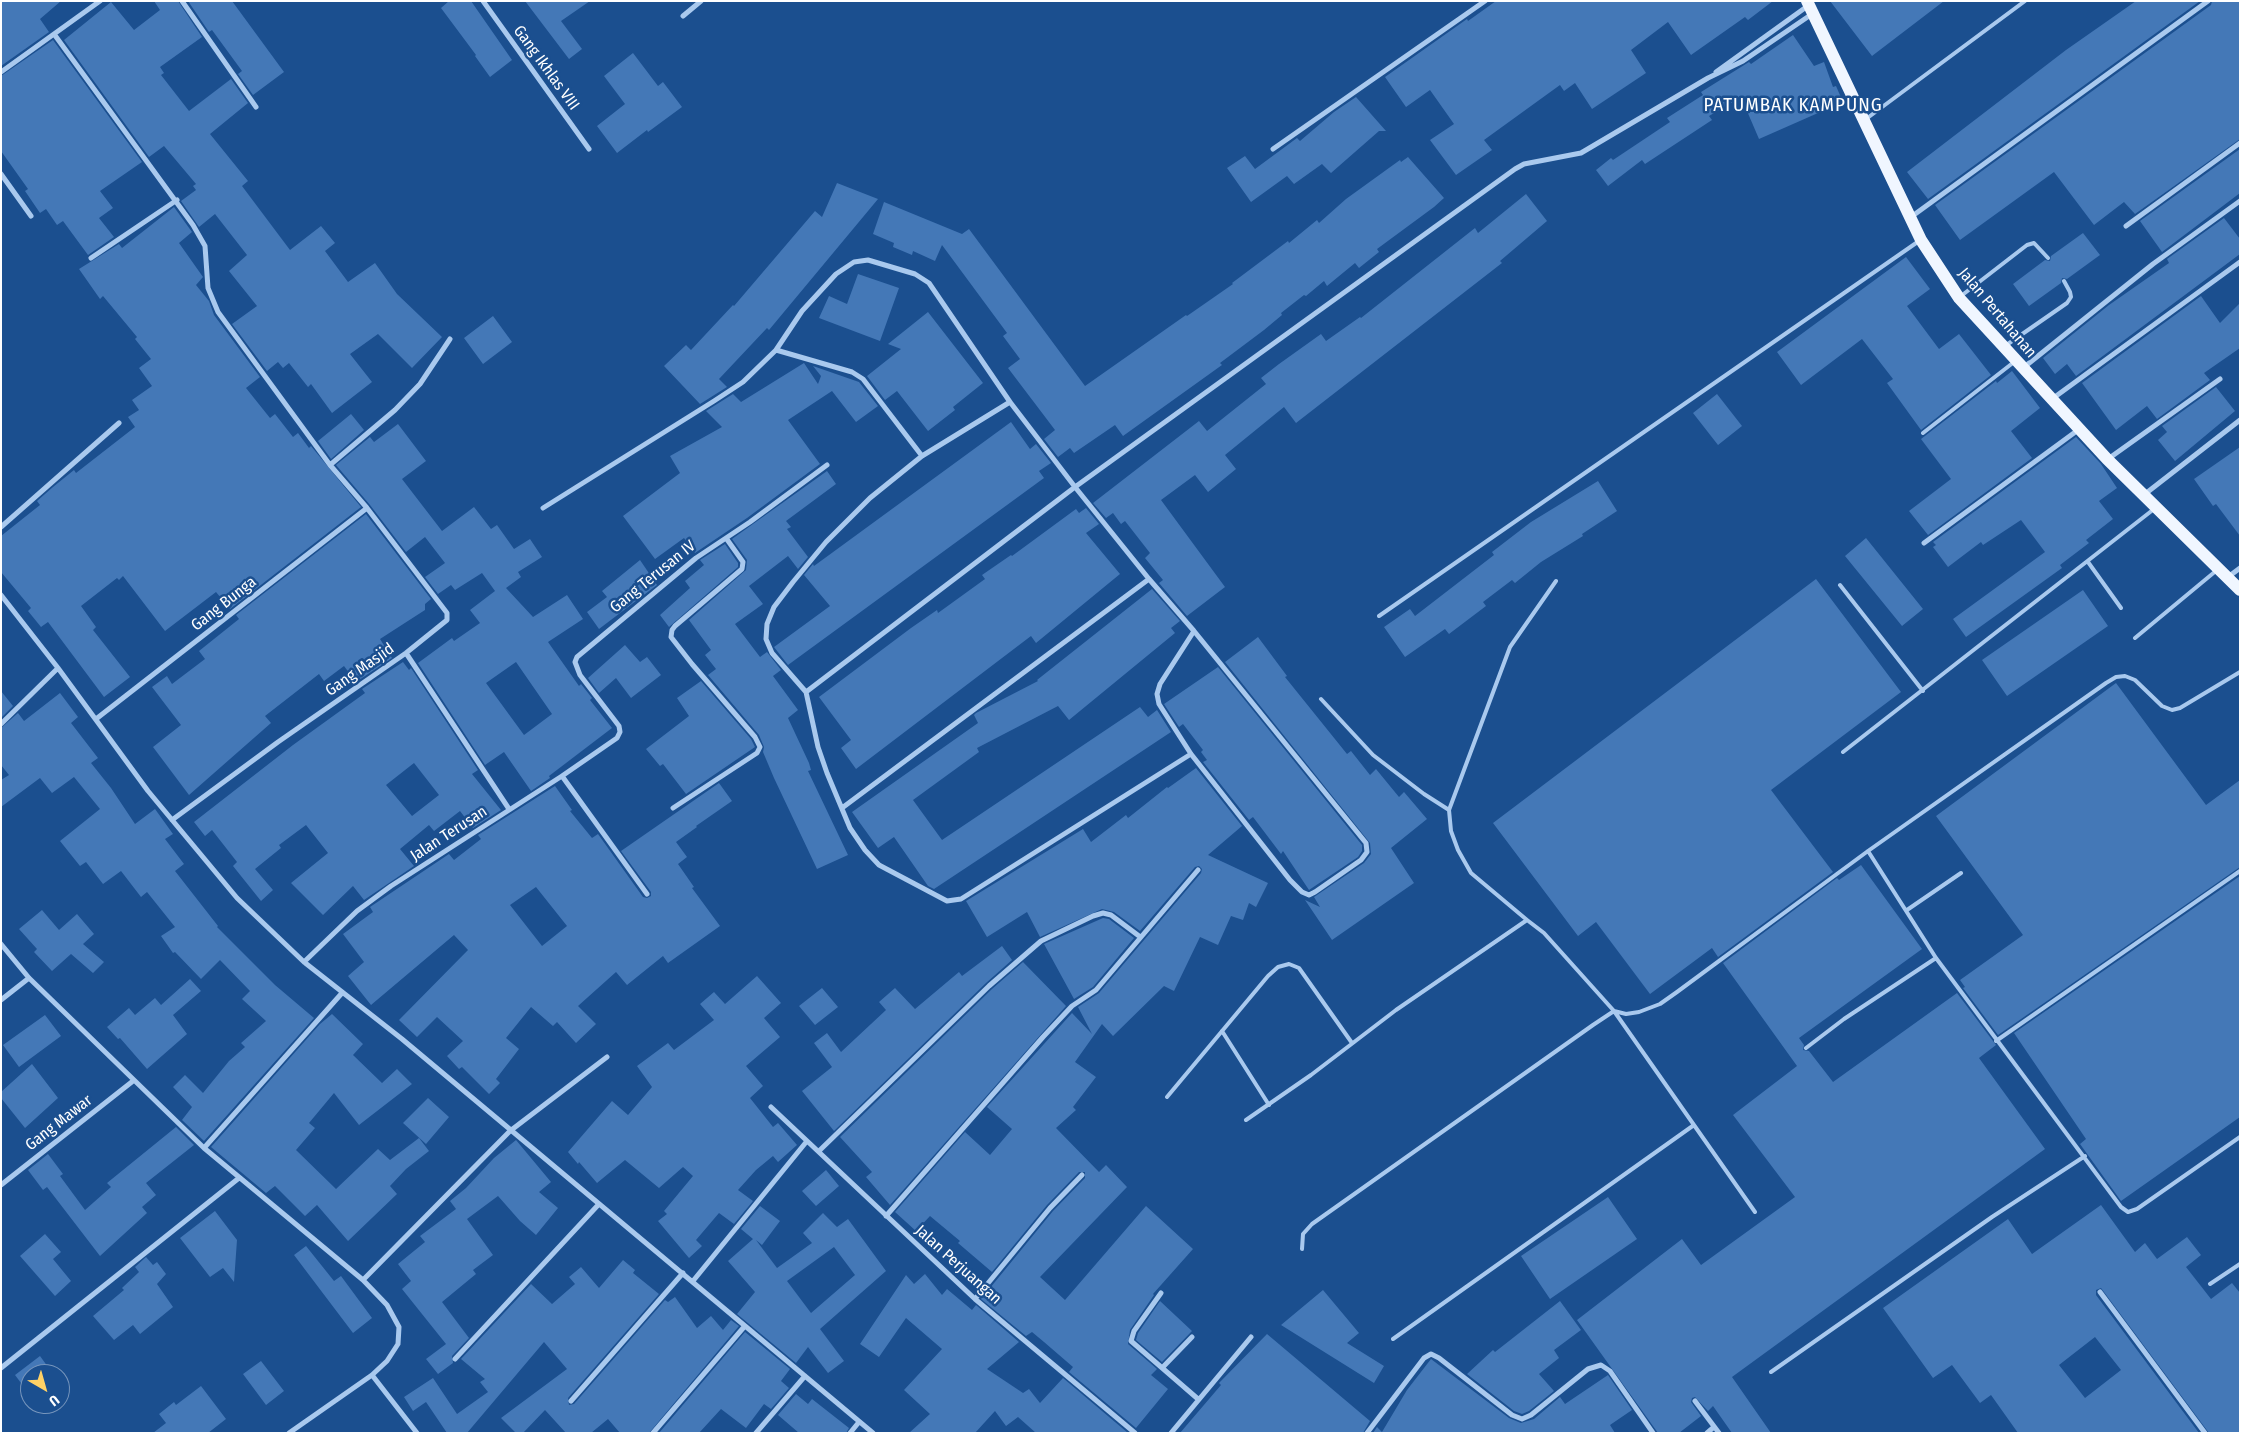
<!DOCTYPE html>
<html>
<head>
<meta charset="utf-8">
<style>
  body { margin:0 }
  #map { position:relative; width:2241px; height:1434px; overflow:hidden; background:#1b4f8f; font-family:"Fira Sans Condensed",sans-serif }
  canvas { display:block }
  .frame { position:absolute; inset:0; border:2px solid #fff; pointer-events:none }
  .north { position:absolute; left:20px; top:1364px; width:50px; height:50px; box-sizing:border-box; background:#1b4f8f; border:1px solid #7695bc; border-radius:50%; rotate:142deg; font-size:14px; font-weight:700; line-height:20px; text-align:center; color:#fff }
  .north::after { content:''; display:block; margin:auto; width:18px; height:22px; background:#ffd166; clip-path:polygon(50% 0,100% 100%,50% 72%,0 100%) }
</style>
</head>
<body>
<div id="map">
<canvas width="2241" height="1434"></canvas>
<div class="frame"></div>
<div class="north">U</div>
</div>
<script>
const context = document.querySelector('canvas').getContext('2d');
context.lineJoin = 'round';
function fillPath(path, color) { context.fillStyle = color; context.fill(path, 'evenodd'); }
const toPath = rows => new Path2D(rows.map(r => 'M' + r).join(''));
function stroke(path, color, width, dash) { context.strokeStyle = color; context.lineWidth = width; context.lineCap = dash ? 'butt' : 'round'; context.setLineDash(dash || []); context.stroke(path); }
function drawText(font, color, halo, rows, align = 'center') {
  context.font = font + ' "Fira Sans Condensed",sans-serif'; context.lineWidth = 5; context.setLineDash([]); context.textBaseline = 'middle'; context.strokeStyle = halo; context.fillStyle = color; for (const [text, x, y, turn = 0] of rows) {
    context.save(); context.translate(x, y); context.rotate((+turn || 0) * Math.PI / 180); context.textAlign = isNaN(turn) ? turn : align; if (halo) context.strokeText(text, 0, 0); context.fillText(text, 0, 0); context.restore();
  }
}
const building = toPath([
  [1,1,61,1,40,19,49,32,1,66],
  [154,1,178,1,202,37,160,67,164,73,161,75,189,111,231,79,248,103,210,134,248,181,242,186,290,250,321,226,335,243,325,251,348,282,375,263,397,294,442,337,412,368,378,334,350,354,372,382,332,413,311,384,308,387,289,363,283,368,278,362,267,371,232,324,257,306,229,271,247,255,215,214,199,227,181,201,196,190,193,186,196,184,164,146,149,157,64,40,111,2,134,30,160,10],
  [188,1,232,1,284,72,253,95,238,74,242,71,212,30,209,32],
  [449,1,471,1,512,60,490,77,475,56,476,55,441,8],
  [525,1,590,1,561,21,582,49,569,59],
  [1496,1,1773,1,1748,20,1745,17,1691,55,1668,22,1631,50,1646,73,1592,109,1575,83,1564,91,1560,85,1484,140,1492,150,1456,175,1430,140,1454,124,1430,90,1406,107,1385,77,1467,19,1468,21],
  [1830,1,1944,1,1872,56],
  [2136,1,2200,1,1928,199,1907,172,2066,50],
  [2212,1,2240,1,2240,139,2135,214,2124,202,2094,225,2054,172,1960,240,1935,205,2211,5],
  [1793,35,1814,66,1824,62,1833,87,1836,86,1843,102,1759,139,1741,97,1709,116,1712,120,1645,164,1642,160,1608,186,1596,170,1611,158,1613,160,1670,122,1667,118,1703,95,1701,92,1749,62,1751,64],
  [53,40,142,162,100,191,113,208,99,218,114,237,88,255,63,221,57,225,46,209,40,213,25,191,28,189,1,151,1,76],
  [633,53,658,86,663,82,682,107,648,132,647,130,617,153,597,126,625,104,604,76],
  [1356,97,1386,131,1379,131,1331,173,1322,164,1294,184,1287,176,1251,202,1227,168,1245,156,1255,169,1297,138,1300,141,1334,112],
  [2240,149,2240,193,2162,252,2140,221],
  [1408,157,1444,198,1434,207,1377,249,1379,252,1359,268,1355,263,1327,286,1324,281,1306,296,1304,295,1281,313,1282,315,1264,330,1220,363,1222,365,1123,436,1115,425,1074,453,1070,448,1058,457,1044,439,1055,430,1008,368,1020,359,1003,336,1007,333,942,245,935,261,913,251,912,255,893,247,894,243,873,234,884,202,962,234,969,229,1085,386,1186,315,1187,316,1233,284,1232,283,1288,241,1289,243,1317,220,1319,223,1346,199,1400,160,1401,162],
  [837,183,878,199,769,330,767,328,719,379,727,387,700,404,664,366,686,345,691,350,733,305,734,306,815,211,822,217],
  [1526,194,1547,221,1500,261,1502,263,1296,423,1284,407,1225,455,1236,469,1208,492,1195,475,1161,500,1225,587,1187,616,1159,583,1163,580,1145,558,1150,553,1125,521,1121,524,1113,513,1106,518,1093,503,1199,421,1207,431,1266,384,1261,378,1279,364,1321,334,1326,341,1360,317,1361,318,1475,228,1478,233],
  [174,207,192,232,179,243,203,277,196,285,209,301,214,315,260,377,246,388,270,418,275,414,293,437,298,433,309,448,311,446,361,507,230,609,216,592,165,631,123,576,119,580,117,578,81,606,96,627,93,630,130,677,104,697,48,622,41,627,28,611,31,608,1,572,1,536,40,505,37,501,53,487,74,470,76,473,135,427,128,417,139,410,132,400,152,386,139,368,151,359,135,339,137,337,103,296,100,299,79,269,119,244,122,248],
  [2224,218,2240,239,2240,254,2076,376,2067,364,2055,374,2043,358,2109,305,2169,263,2167,259],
  [2083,233,2100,255,2067,279,2062,278,2061,283,2029,306,2013,284,2045,260,2050,261,2051,256],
  [1906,257,1930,289,1907,306,1939,349,1959,334,1991,375,1921,430,1887,383,1893,379,1862,339,1801,385,1777,352],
  [858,274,899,288,880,341,819,318,829,296,847,304],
  [2201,296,2220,323,2240,303,2240,348,2204,373,2210,380,2157,419,2147,406,2116,430,2082,383],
  [928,312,983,383,953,407,955,410,928,431,897,391,885,400,867,376,901,349,888,344],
  [493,316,512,342,483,364,464,338],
  [804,363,818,384,821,376,813,366,859,382,878,406,856,422,832,391,788,420,820,464,747,518,695,553,684,538,655,559,623,516,680,473,670,456,722,427,706,411,733,394,741,402],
  [2012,371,2040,408,2011,431,2032,458,1928,535,1909,511,1951,479,1921,439,1996,381,1997,383],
  [2216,387,2235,411,2175,461,2158,440,2167,432,2162,426],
  [1717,394,1742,426,1718,445,1693,413],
  [351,414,364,430,331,459,318,441],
  [1011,422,1030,449,1036,444,1051,463,1039,471,1044,478,788,665,774,647,830,606,804,575,813,564,814,566],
  [398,424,426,461,402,479,442,531,474,507,491,529,497,525,514,549,530,539,542,557,518,572,521,577,506,588,533,617,567,595,583,619,548,642,579,686,581,684,592,698,590,700,612,728,549,776,550,778,531,791,504,752,485,765,418,663,452,638,454,641,480,623,470,610,495,591,482,573,455,590,451,585,438,594,425,577,445,563,425,537,406,552,370,505,336,465,370,437,374,442],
  [516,662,552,714,524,735,486,683],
  [2076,437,2101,464,2117,488,2099,501,2113,519,2086,540,2089,543,2060,565,2062,568,1966,637,1953,619,2045,552,2021,520,1983,545,1981,542,1948,567,1933,547,1936,545,1933,542],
  [2240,447,2240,536,2216,504,2213,506,2194,479],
  [827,471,836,484,786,521,791,527,787,529,808,557,798,569,788,556,749,586,763,604,735,624,760,657,767,652,781,670,773,676,798,710,788,718,809,763,811,770,808,771,848,855,817,869,774,778,763,752,764,747,759,735,708,675,716,669,705,655,711,650,689,620,746,570,747,560,732,539],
  [1598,481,1617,511,1582,534,1583,536,1541,562,1515,583,1512,580,1483,602,1486,606,1449,634,1445,629,1405,657,1384,627,1410,609,1415,616,1494,555,1492,552,1531,522],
  [1086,508,1099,524,1086,533,1120,574,1036,643,1031,636,856,769,841,748,851,740,819,697,911,628,937,610,938,613,985,579,982,575,1011,555,1012,556,1076,509,1079,513],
  [366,514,431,599,425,604,425,610,380,639,392,658,356,682,344,666,324,681,319,674,265,716,271,723,189,795,153,747,181,725,152,687,167,676,172,684,205,659,199,651,239,619,236,615],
  [1866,538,1923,609,1902,626,1845,556],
  [725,544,738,563,738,567,669,627,660,615,690,588,685,581,704,565,700,560],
  [640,560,657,585,599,629,587,612,607,597,602,591],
  [1816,579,1901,692,1771,790,1833,872,1718,957,1712,948,1650,994,1596,922,1578,936,1493,823],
  [1152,589,1180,621,1171,628,1175,633,1069,720,1058,706,977,748,979,752,913,800,942,840,1140,707,1148,717,1157,710,1171,732,934,889,928,886,894,837,878,848,852,812,978,723,974,715,976,713,1038,681,1037,680],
  [2083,590,2108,626,2007,696,1982,660],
  [1258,637,1287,676,1285,677,1347,754,1351,751,1370,775,1376,769,1399,797,1404,792,1427,819,1391,848,1414,883,1332,940,1305,900,1320,907,1314,897,1364,863,1371,854,1370,843,1225,662],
  [625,645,640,662,647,657,661,675,631,698,616,678,599,693,588,678],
  [403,662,409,670,411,668,478,770,472,774,501,810,473,828,460,811,434,831,429,825,400,849,414,866,364,900,353,886,323,915,291,883,328,853,306,825,279,845,281,848,255,869,273,890,261,901,233,866,237,862,212,830,205,836,194,822,293,745,365,693,362,689],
  [414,763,439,795,412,816,386,785],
  [1218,667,1362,845,1362,851,1358,857,1309,890,1283,851,1281,854,1253,817,1249,820,1203,762,1207,760,1201,752,1203,750,1183,724,1179,727,1164,704],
  [701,681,751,739,755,747,686,794,663,764,660,766,646,749,689,716,677,698],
  [2116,683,2206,805,2240,780,2240,867,1998,1035,1963,988,1965,987,1960,980,2023,935,1936,816],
  [1,691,13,706,1,718],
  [60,693,78,717,71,723,98,758,91,763,111,788,135,824,155,809,173,834,165,839,184,864,175,871,218,926,217,927,275,985,314,1018,204,1141,182,1120,192,1107,173,1087,185,1075,203,1093,229,1061,245,1047,241,1043,266,1021,242,999,250,991,220,960,201,979,175,952,173,953,161,936,175,927,147,892,141,897,121,871,103,884,86,862,80,866,60,841,100,809,74,777,52,793,40,778,1,807,1,780,9,775,1,765,1,728,18,713,24,721],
  [1196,768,1242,826,1208,855,1268,883,1256,907,1249,903,1243,920,1231,916,1218,945,1200,937,1174,991,1164,986,1113,1036,1102,1024,1075,1062,1096,1077,1073,1107,1076,1110,1056,1128,1099,1172,1106,1165,1127,1187,1040,1277,1065,1300,1146,1206,1193,1249,1153,1294,1154,1295,1130,1330,1128,1344,1157,1369,1151,1375,1168,1389,1136,1428,1069,1372,1073,1367,1044,1342,1032,1332,1026,1336,981,1299,1053,1211,1085,1178,1085,1172,1079,1172,1047,1205,992,1272,958,1243,960,1241,930,1216,916,1231,895,1212,965,1132,990,1155,1012,1129,987,1107,1072,1013,1092,1034,1078,1007,1099,993,1201,873,1202,869,1199,866,1195,867,1140,931,1114,912,1102,909,1040,937,1027,912,987,937,966,901,1083,829,1091,842,1126,815,1128,818,1167,787,1168,788],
  [719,783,732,801,696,826,697,827,676,842,687,857,678,864,694,887,692,888,720,926,668,963,663,956,627,985,616,972,578,1006,596,1024,576,1043,557,1022,553,1026,531,1007,506,1038,519,1049,496,1079,500,1083,489,1094,462,1067,459,1069,447,1056,463,1041,437,1017,417,1037,399,1020,468,950,454,935,371,1005,348,976,364,962,343,934,373,912,370,907,449,854,454,860,481,839,478,835,555,786,572,810,570,811,592,838,598,834,643,897,647,898,651,896,651,892,621,851],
  [536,887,567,926,542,946,510,905],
  [1861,865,1922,949,1799,1038,1804,1045,1803,1050,1809,1051,1833,1082,1957,993,1996,1045,1979,1058,2045,1149,1732,1377,1771,1433,1732,1433,1713,1406,1708,1411,1695,1397,1692,1398,1691,1402,1701,1416,1679,1433,1658,1433,1577,1320,1682,1239,1701,1265,1795,1197,1733,1115,1797,1066,1723,963,1837,878,1839,880],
  [2240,876,2240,1117,2121,1201,2080,1144,2086,1139,2014,1033],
  [42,910,59,930,77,914,94,934,83,944,104,962,93,973,71,954,52,971,34,952,37,949,19,929],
  [1103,918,1109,919,1134,938,1093,987,1074,999,1044,944],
  [1002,946,1012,960,986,983,834,1131,802,1091,832,1067,814,1043,827,1033,841,1052,886,1010,879,1002,895,988,915,1009,959,972,962,976],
  [1023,962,1066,1006,890,1205,866,1177,872,1172,840,1137,992,989],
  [757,976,781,1003,764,1018,780,1037,746,1066,763,1086,750,1098,773,1127,778,1123,797,1145,778,1162,773,1156,756,1170,738,1190,753,1201,734,1224,719,1213,696,1240,702,1246,689,1258,658,1221,667,1214,664,1211,693,1176,683,1167,659,1188,625,1160,597,1183,579,1162,578,1164,568,1152,612,1101,628,1115,652,1087,637,1066,668,1043,674,1050,714,1020,700,1004,714,992,725,1004],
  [190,979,201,991,173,1015,187,1034,147,1069,120,1038,118,1039,107,1027,129,1008,135,1015,155,998,161,1005],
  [822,988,838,1007,815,1025,799,1006],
  [332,1014,363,1044,353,1055,382,1083,397,1069,412,1084,359,1125,334,1093,309,1123,315,1128,296,1150,336,1189,378,1149,390,1160,419,1138,429,1151,406,1169,390,1186,397,1194,348,1241,317,1205,305,1216,275,1186,266,1193,211,1147,320,1024],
  [45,1015,61,1036,19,1067,3,1045],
  [32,1064,58,1098,25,1128,1,1098,1,1092],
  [428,1098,449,1117,426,1144,403,1123],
  [176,1127,194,1145,146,1183,156,1195,142,1207,147,1213,100,1256,47,1187,43,1190,28,1170,48,1154,63,1174,60,1176,85,1210,111,1187,107,1183],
  [516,1140,551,1182,539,1192,558,1208,536,1235,520,1221,498,1196,467,1219,493,1255,473,1270,476,1274,442,1302,469,1338,452,1356,453,1363,438,1374,426,1359,446,1344,402,1289,411,1281,398,1264,425,1242,420,1236,456,1209,450,1201,466,1188,494,1158],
  [826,1170,839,1186,816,1206,802,1191],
  [1608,1197,1637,1239,1550,1299,1521,1256],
  [2101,1205,2135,1252,2145,1243,2157,1259,2187,1237,2201,1255,2186,1267,2211,1299,2232,1283,2240,1293,2240,1433,2209,1433,2101,1288,2096,1290,2096,1295,2199,1433,2018,1433,1991,1395,1980,1403,1952,1365,1933,1378,1883,1308,2008,1219,2032,1254],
  [2095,1337,2121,1370,2085,1398,2059,1365],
  [760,1206,780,1221,762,1245,756,1240,777,1268,812,1243,803,1233,823,1213,837,1227,848,1219,886,1271,820,1329,844,1361,828,1373,808,1347,796,1363,737,1314,755,1292,728,1261,753,1239,741,1229],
  [834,1247,855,1275,811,1313,787,1281],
  [215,1211,237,1240,234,1282,223,1268,210,1277,180,1238],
  [45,1234,61,1252,53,1259,71,1281,55,1296,20,1256],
  [306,1246,334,1281,341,1276,372,1318,353,1333,294,1255],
  [146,1257,153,1265,157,1262,166,1274,157,1284,173,1307,140,1334,133,1325,114,1340,93,1316,124,1290,122,1288,139,1272,135,1267],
  [623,1260,635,1270,633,1273,659,1294,568,1398,569,1405,574,1404,665,1300,668,1302,675,1297,697,1328,711,1316,723,1330,731,1320,739,1326,649,1433,620,1433,608,1419,591,1433,566,1433,545,1410,523,1433,516,1433,501,1418,567,1369,544,1342,467,1433,447,1433,426,1402,413,1411,404,1397,433,1378,457,1414,488,1392,480,1382,485,1379,461,1359,531,1284,552,1304,575,1284,569,1277,581,1267,599,1288],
  [925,1274,942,1295,947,1289,972,1310,976,1305,1019,1342,987,1369,1023,1393,1029,1389,1040,1403,1063,1378,1128,1433,1036,1433,1018,1417,1006,1426,995,1411,975,1433,909,1433,930,1414,904,1390,942,1349,906,1318,879,1357,860,1344,906,1275,914,1284],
  [1323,1290,1359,1333,1347,1343,1384,1366,1374,1383,1281,1325],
  [1160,1301,1192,1331,1162,1362,1136,1340,1138,1333],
  [1560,1301,1581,1330,1554,1350,1559,1358,1539,1374,1554,1391,1529,1411,1522,1414,1514,1411,1467,1374,1493,1350,1495,1352],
  [745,1332,790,1369,781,1381,789,1388,771,1409,764,1404,746,1428,721,1409,699,1433,659,1433],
  [1267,1334,1370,1421,1363,1433,1180,1433,1221,1385,1219,1383],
  [40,1356,53,1374,30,1374,30,1395,15,1375],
  [1431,1359,1509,1418,1521,1423,1534,1419,1560,1397,1565,1404,1608,1375,1632,1410,1610,1425,1615,1433,1373,1433,1377,1427,1382,1432,1407,1390],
  [261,1361,284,1391,266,1405,243,1374],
  [201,1386,226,1419,208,1433,153,1433,166,1423,159,1414,174,1402,176,1405],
  [796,1394,808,1404,812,1399,849,1428,846,1433,799,1433,778,1415]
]);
const lane = toPath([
  [1866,119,2025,1],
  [1961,296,2027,245,2034,243,2048,258],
  [2005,346,2067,303,2071,297,2070,292,2064,281],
  [1923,433,2014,362],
  [2088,562,2121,608],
  [1840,585,1923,691],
  [1379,616,1919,241],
  [2135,638,2217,570],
  [1321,699,1373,755,1424,794,1449,810],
  [1843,752,2154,509],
  [1868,851,1936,958,2121,1207,2128,1212,2137,1209,2240,1137],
  [1907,910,1961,873],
  [1527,920,1471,873,1458,850,1451,831,1449,810,1510,647,1556,581],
  [1222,1031,1269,1105],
  [1996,1041,2240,871],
  [1806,1048,1844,1019,1936,958],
  [1167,1097,1268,976,1278,967,1289,964,1299,968,1352,1043],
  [1246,1120,1311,1075,1396,1010,1527,920,1544,933,1614,1011,1755,1212],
  [1302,1249,1303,1234,1312,1224,1593,1025,1614,1011,1626,1014,1639,1012,1660,1004,1677,992,1868,851,2106,683,2116,677,2125,676,2135,680,2162,706,2172,710,2180,708,2240,672],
  [2210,1284,2240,1264],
  [1393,1339,1694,1125],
  [1771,1372,1992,1217,2085,1156]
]);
const street = toPath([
  [182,1,256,107],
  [483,1,589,149],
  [683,16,701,1],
  [54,34,193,225,205,246,208,288,218,312,330,465,367,508,447,613,447,620,406,653,278,742,172,820],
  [1,72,100,1],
  [1716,72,1809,5],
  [1273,149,1485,1],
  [1,174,31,216],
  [1911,217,2208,1],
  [2126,226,2240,143],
  [91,258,177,200],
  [776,350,802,311,836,274,854,262,868,260,915,274,929,283,1010,402],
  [2023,368,2153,264,2240,201],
  [2052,399,2240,262],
  [2108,459,2220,379],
  [330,465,395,410,420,384,450,339],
  [2145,494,2240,420],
  [543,508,714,401,743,382,776,350,852,372,863,379,922,456],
  [1,527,119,423],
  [1924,543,2078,430],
  [2228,577,2240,568],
  [1,595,58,668,148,791,237,898,304,962,402,1039,873,1433],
  [406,653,509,809],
  [806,692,1075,487,1515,169,1524,164,1581,153,1708,78,1743,61,1812,14],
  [96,719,367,508],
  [1,724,58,668],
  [1191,754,961,899,947,901,879,865,865,850,850,828,827,773,818,747,806,692,772,653,766,639,767,624,774,607,793,582,826,542,870,498,922,456,1010,402,1075,487,1149,579,1194,631,1366,843,1367,852,1361,860,1315,892,1309,895,1302,892,1290,880,1191,754,1159,704,1157,694,1160,684,1194,631],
  [562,776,647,894],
  [673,808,757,753,760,747,755,737,692,664,671,637,672,630,675,626,742,569,743,562,726,538],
  [842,808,1149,579],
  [1,944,29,978,204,1148,363,1280,387,1305,399,1327,398,1344,387,1361,372,1375,289,1433],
  [304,962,357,911,391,886,562,776,617,738,620,732,619,726,580,675,575,662,577,657,696,558,750,522,827,465],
  [1,1000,29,978],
  [771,1107,975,1299,1135,1433],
  [204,1148,342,993],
  [819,1151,989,986,1041,941,1093,916,1103,913,1111,915,1139,936],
  [1,1185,133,1081],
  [886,1216,1043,1037,1072,1006,1096,990,1198,870],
  [363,1280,510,1131,607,1057],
  [693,1281,807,1141],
  [2100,1292,2205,1433],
  [1161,1293,1134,1331,1131,1341,1198,1399],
  [975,1299,1050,1208,1082,1175],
  [455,1359,599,1204],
  [1,1368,239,1178],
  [1162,1368,1192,1337],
  [372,1375,417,1433],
  [571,1401,683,1273],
  [1695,1401,1719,1433],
  [653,1433,744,1327],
  [756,1433,805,1376],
  [850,1433,859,1422],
  [1171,1433,1251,1337],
  [1367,1433,1424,1358,1431,1354,1439,1358,1512,1415,1522,1419,1531,1415,1588,1369,1601,1365,1610,1371,1653,1433],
  [1707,1433,1714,1427]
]);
const primary = toPath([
  [1807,1,1921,240,1959,298,2107,459,2240,590]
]);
const streetNames = [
  ["Gang Ikhlas VIII",546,68,54],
  ["Jalan Pertahanan",1997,313,50],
  ["Gang Terusan IV",653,577,-39],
  ["Gang Bunga",224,604,-38],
  ["Gang Masjid",360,670,-35],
  ["Jalan Terusan",449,834,-33],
  ["Gang Mawar",59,1123,-38],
  ["Jalan Perjuangan",958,1265,42]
];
const quarterNames = [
  ["PATUMBAK KAMPUNG",1793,106]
];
fillPath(building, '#4478b7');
stroke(lane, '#a9c9ee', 4);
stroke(street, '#a9c9ee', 5);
stroke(primary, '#f0f6ff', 12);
drawText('16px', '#fff', '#1b4f8f', streetNames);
context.letterSpacing = '1px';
drawText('19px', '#fff', '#1b4f8f', quarterNames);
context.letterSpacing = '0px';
</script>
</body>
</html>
